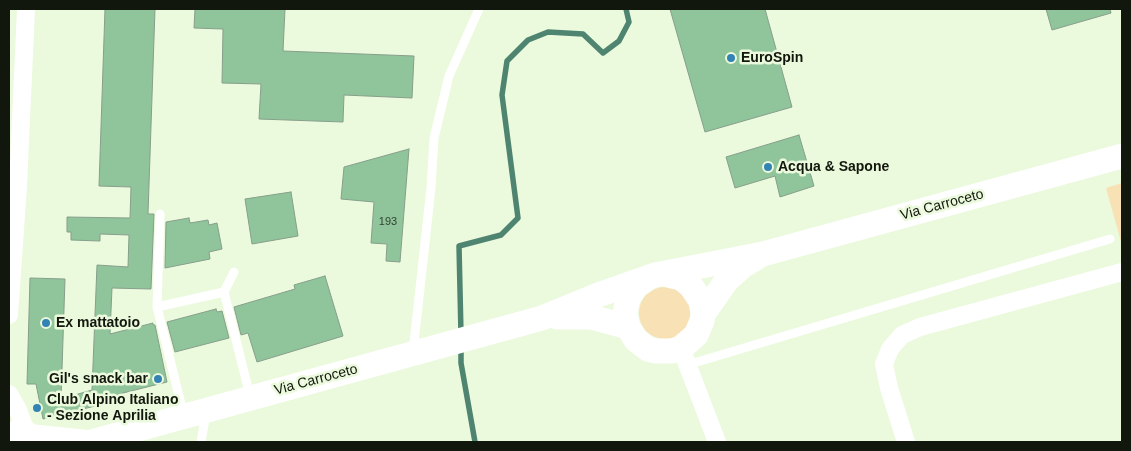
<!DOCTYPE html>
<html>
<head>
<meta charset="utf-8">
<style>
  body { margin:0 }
  #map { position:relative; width:1131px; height:451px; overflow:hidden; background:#ebf9dc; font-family:Arial,sans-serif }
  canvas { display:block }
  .frame { position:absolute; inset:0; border:10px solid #12170d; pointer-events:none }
</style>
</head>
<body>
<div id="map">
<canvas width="1131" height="451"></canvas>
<div class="frame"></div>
</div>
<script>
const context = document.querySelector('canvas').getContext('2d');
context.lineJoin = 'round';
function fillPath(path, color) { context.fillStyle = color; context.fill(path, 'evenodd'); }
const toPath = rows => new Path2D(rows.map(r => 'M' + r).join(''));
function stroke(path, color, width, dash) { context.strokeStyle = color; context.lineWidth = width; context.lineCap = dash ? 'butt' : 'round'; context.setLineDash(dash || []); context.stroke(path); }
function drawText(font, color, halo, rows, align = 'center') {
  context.font = font + ' Arial,sans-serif'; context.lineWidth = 5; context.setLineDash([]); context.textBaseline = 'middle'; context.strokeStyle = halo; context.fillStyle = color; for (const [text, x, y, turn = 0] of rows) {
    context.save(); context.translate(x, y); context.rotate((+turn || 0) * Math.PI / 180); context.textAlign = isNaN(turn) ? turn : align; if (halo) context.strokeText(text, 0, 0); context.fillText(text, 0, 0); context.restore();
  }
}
const green = toPath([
  [1122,183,1122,245,1106,188],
  '639 313a26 26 0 1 1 52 0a26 26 0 1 1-52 0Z'
]);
const stream = toPath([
  [461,334,459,246,501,235,518,218,502,95,507,61,528,40,548,32,583,34,603,53,619,41,629,22,626,9],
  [461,346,461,363,475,442]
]);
const building = toPath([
  [105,9,155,9,148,214,154,214,151,289,112,288,110,334,153,323,153,325,155,325,167,382,107,397,107,403,43,419,36,384,27,384,30,278,65,279,61,399,92,390,97,265,128,267,129,235,100,234,100,241,71,240,71,232,67,232,67,217,130,218,131,187,99,186,105,9],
  [195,9,285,9,283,51,414,56,412,98,344,95,343,122,259,119,261,84,222,83,223,29,194,28,195,9],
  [670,9,765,9,792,107,705,132,670,9],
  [1046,9,1110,9,1111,13,1052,30,1046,9],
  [799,135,814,186,780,197,775,176,735,188,726,157,799,135],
  [409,149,400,262,386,261,387,244,371,243,374,202,341,199,344,167,409,149],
  [291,192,298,236,252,244,245,199,291,192],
  [189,218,190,223,208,220,209,225,217,223,222,249,209,252,210,259,165,268,166,222,189,218],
  [325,276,343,336,257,362,248,333,241,335,234,307,295,289,294,285,325,276],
  [216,309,217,312,222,311,229,338,175,352,167,322,216,309]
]);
const lane = toPath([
  [160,214,157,307,184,416],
  [224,292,250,396],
  [157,307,224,292,234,272],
  [413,352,431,188,434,138,449,76,479,9],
  [687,365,1110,239],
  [201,442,206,413]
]);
const street = toPath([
  [9,315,18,186,26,9],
  [681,348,717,442],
  [9,394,18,410,27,434],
  [906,442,889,388,884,364,890,349,902,335,920,327,1122,272]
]);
const secondary = toPath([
  [648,278,636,286,628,298,625,313,628,327,636,340,648,349,656,351,672,351,681,348,696,335,702,321,703,314,701,301,691,286,681,278,664,274],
  [703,314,727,280,744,265,756,258],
  [557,317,591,317,628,327],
  [9,435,20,432,27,434,40,442],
  [34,437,83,442],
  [91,442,542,318,598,295,655,275,763,254,1122,156]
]);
const markers = [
  [731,58,5,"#3483b5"],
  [768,167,5,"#3483b5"],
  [46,323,5,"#3483b5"],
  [158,379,5,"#3483b5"],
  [37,408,5,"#3483b5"]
];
const numberNames = [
  ["193",388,222]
];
const poiNames = [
  ["EuroSpin",741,58],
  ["Acqua & Sapone",778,167],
  ["Ex mattatoio",56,323],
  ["Gil's snack bar",148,379,"right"],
  ["Club Alpino Italiano",47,400],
  ["- Sezione Aprilia",47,416]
];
const streetNames = [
  ["Via Carroceto",942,205,-15],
  ["Via Carroceto",316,380,-15]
];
fillPath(green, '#f8e1b5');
stroke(stream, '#4f8471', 5.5);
fillPath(building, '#90c49b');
stroke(building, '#869f8b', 1);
stroke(lane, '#fff', 9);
stroke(street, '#fff', 18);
stroke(secondary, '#fff', 25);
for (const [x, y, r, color] of markers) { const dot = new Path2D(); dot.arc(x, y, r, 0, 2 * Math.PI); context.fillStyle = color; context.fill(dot); stroke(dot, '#ebf9dc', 2); }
drawText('11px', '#324230', null, numberNames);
drawText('bold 14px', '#12170d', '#ebf9dc', poiNames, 'left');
drawText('14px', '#12170d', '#ebf9dc', streetNames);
</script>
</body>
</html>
